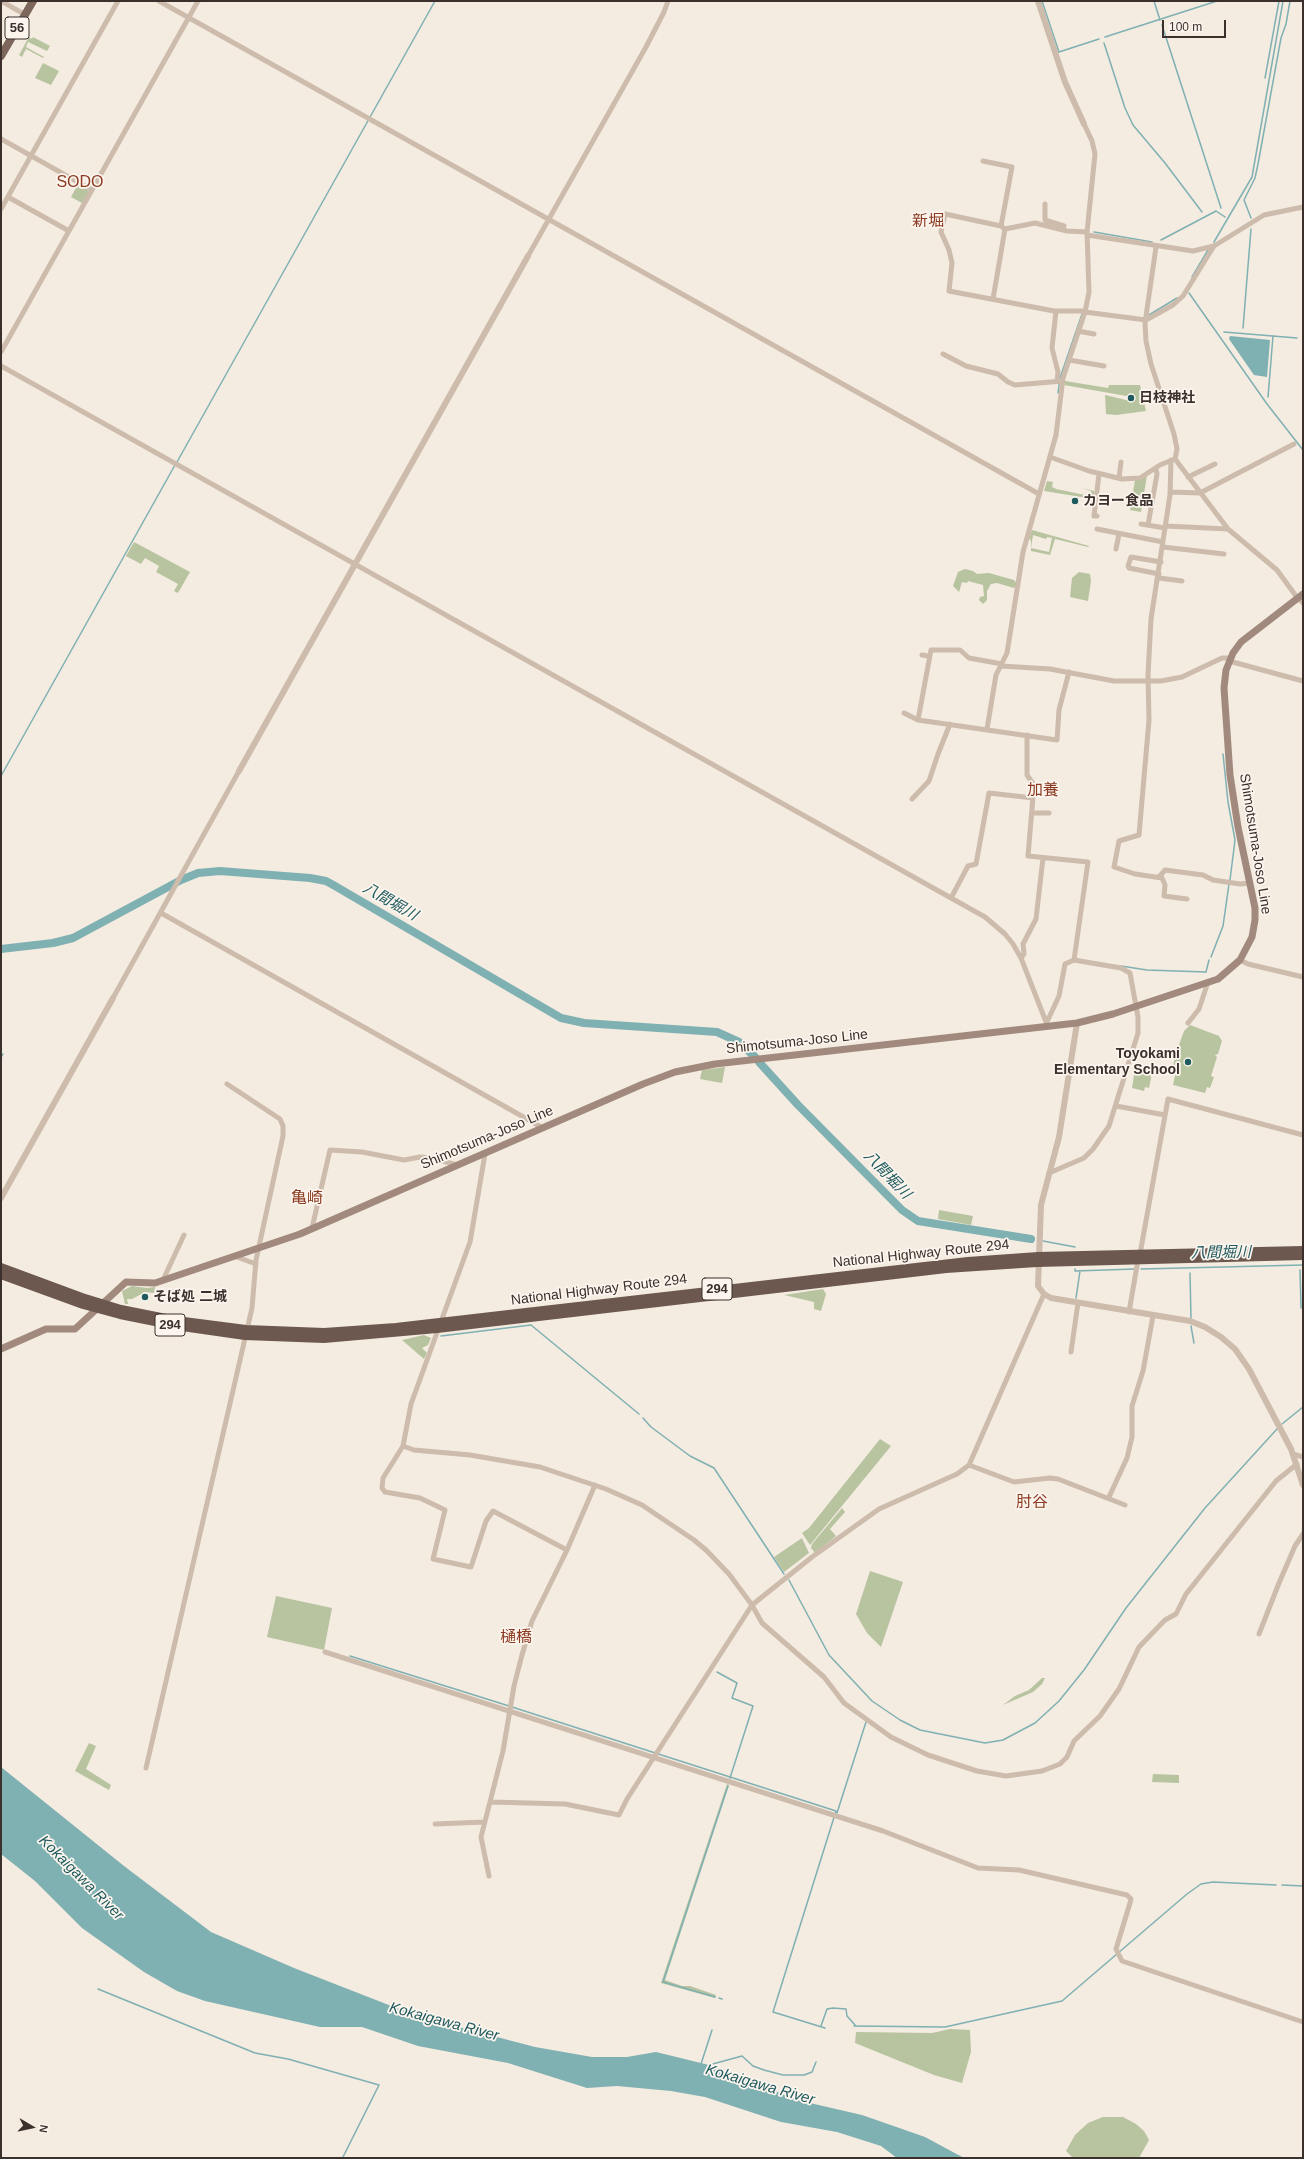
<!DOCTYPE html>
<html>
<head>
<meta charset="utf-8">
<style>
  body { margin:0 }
  #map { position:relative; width:1304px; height:2159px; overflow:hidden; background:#f4ebe1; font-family:Helvetica,sans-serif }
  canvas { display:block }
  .frame { position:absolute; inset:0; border:2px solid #3b302b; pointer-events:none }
  .north { position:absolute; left:12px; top:2107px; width:40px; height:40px; -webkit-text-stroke:3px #fbf5ee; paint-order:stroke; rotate:99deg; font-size:11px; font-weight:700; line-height:16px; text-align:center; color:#3b302b }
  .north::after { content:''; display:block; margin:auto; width:14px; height:18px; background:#3b302b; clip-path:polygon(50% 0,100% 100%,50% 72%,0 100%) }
  .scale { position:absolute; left:1162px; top:20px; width:64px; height:18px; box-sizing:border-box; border:2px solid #3b302b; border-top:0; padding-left:5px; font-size:12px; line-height:14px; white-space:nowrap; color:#3b302b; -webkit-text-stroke:3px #fbf5ee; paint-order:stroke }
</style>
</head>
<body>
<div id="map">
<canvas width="1304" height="2159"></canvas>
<div class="frame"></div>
<div class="north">N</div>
<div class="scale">100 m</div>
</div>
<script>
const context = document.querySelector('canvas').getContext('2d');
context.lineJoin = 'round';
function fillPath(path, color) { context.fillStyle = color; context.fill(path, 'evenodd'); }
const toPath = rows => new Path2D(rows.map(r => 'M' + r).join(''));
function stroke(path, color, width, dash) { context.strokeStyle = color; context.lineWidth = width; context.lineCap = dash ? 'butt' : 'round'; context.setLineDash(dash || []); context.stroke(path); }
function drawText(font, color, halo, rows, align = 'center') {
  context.font = font + ' Helvetica,"Noto Sans JP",sans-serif'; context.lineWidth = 3.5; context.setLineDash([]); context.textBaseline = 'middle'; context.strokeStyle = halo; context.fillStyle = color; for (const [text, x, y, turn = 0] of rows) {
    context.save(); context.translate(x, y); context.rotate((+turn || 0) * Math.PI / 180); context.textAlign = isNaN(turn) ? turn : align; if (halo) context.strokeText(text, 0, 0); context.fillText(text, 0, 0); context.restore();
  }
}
const green = toPath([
  [29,37,32,39,33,37,50,46,47,51,28,42,26,47,44,57,43,58,26,49,22,57,19,55],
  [43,63,59,71,51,85,35,78],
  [78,184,89,191,82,203,71,197],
  [1065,381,1108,388,1109,385,1140,385,1146,411,1116,415,1106,414,1105,395,1126,400,1131,400,1132,397,1064,385],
  [1147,475,1141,512,1130,510,1135,480],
  [1047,481,1053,482,1052,487,1056,489,1090,496,1091,491,1082,488,1094,491,1094,499,1044,491],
  [1032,530,1089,546,1088,547,1055,539,1050,555,1031,551,1031,541,1029,538],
  [1033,535,1046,539,1047,537,1052,538,1049,552,1031,548],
  [134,542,190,572,178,593,174,591,178,584,156,572,159,566,145,558,141,564,126,556],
  [965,569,973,571,977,574,989,573,1014,580,1017,584,1014,588,997,583,991,584,987,591,987,600,983,604,979,600,980,597,984,596,983,585,968,581,967,583,962,582,959,592,953,586,958,572],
  [1079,572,1090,574,1091,581,1088,601,1070,597,1072,578],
  [1190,1025,1219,1036,1222,1041,1218,1054,1215,1055,1217,1057,1211,1076,1214,1077,1210,1088,1207,1087,1205,1093,1173,1085,1176,1071,1172,1071,1176,1053,1184,1031],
  [725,1067,722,1083,700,1079,702,1070],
  [1135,1069,1150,1071,1151,1078,1149,1088,1145,1087,1144,1091,1132,1088],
  [939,1210,973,1216,971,1225,938,1219],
  [132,1286,147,1288,155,1287,154,1293,145,1292,132,1299,127,1299,128,1304,125,1304,122,1291],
  [823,1289,826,1294,821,1311,814,1309,814,1302,784,1295],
  [424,1335,431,1338,428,1345,422,1348,427,1353,424,1359,402,1340],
  [880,1439,891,1446,810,1545,802,1533,809,1528],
  [842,1508,845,1512,830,1529,836,1536,815,1553,811,1548,812,1544],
  [802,1538,809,1553,784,1572,774,1557],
  [870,1571,903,1582,881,1647,867,1633,856,1614],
  [276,1596,332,1608,324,1650,267,1637],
  [1042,1678,1045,1678,1042,1684,1033,1692,1003,1705,1015,1696,1029,1690],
  [89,1743,96,1746,86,1769,111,1785,109,1790,75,1771],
  [1153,1774,1179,1775,1179,1783,1152,1782],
  [727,1784,729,1785,665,1980,682,1986,690,1986,716,1995,715,1998,661,1983],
  [950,2029,970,2030,971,2052,962,2083,934,2075,855,2043,856,2032,932,2033],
  [1103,2117,1123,2117,1136,2124,1144,2131,1149,2140,1139,2158,1073,2158,1066,2151,1075,2135,1088,2123]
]);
const water = toPath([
  [1230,336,1270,340,1267,377,1254,375,1229,339],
  [1,1767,124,1866,211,1932,294,1968,399,2009,455,2026,535,2047,592,2057,627,2057,656,2052,717,2067,797,2100,862,2115,925,2137,964,2158,897,2158,881,2146,837,2132,781,2122,705,2097,671,2091,617,2086,587,2088,508,2063,418,2046,362,2027,320,2027,205,2001,177,1991,144,1972,82,1928,35,1881,1,1854]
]);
const stream = toPath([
  [1042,1,1059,52,1099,39],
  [1154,1,1160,20],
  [1162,25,1221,208],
  [1105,37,1217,1],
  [1104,43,1125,108,1133,125,1165,163,1202,212],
  [1265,78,1279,1],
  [1251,218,1244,200,1255,178,1258,164,1281,38,1286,24,1290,1],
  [1094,232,1152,242],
  [1161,240,1216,211,1225,217],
  [1214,242,1252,177,1283,1],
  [1192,277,1208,250],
  [1189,293,1267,404,1303,450],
  [1149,315,1177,298],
  [1243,328,1251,229],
  [1224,332,1297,338],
  [1058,393,1060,378,1082,314],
  [1268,397,1273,336],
  [177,462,435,1],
  [1223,754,1228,802,1235,840,1230,880],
  [1,776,175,465],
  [1211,957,1223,926,1229,884],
  [1121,966,1147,970,1206,972,1209,960],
  [1,1057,3,1054],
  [1043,1241,1075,1247],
  [1075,1269,1075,1271,1135,1269],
  [1141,1269,1303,1265],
  [1300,1270,1301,1308],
  [1190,1273,1191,1318],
  [1076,1298,1080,1271],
  [1191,1326,1194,1343],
  [441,1336,531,1325,639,1414],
  [643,1418,651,1427,690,1456,714,1468,784,1574],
  [1282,1424,1303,1407],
  [789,1580,829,1655,872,1701,900,1720,920,1730,985,1743,1003,1740,1035,1723,1059,1701,1084,1670,1126,1608,1205,1508,1277,1429],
  [350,1656,509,1706],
  [717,1672,737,1683,732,1698,753,1706,730,1778],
  [512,1707,836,1811,773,2012,825,2028],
  [837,1813,866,1722],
  [1282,1885,1303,1886],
  [98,1989,255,2053,288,2059,379,2085,343,2157,344,2158],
  [715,1997,663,1982,728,1786],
  [719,1998,722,1999],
  [821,2026,827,2009,833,2008,846,2009,847,2016,855,2025],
  [854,2026,945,2027,1062,2001,1187,1894,1201,1884,1213,1882,1276,1885],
  [701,2064,712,2030],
  [709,2065,742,2056,753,2066,764,2070,783,2075,804,2075,812,2072,816,2062]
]);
const river = toPath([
  [1,949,53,943,73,938,181,880,198,873,220,871,310,878,326,881,335,886,561,1018,584,1023,717,1032,739,1042,755,1057],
  [759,1062,798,1105,902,1210,918,1221,1031,1239]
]);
const minor = toPath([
  [1,1,24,14],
  [159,1,1039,494],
  [1,139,92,190],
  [983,161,1012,167,1001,226],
  [8,197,69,231],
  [1045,204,1045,220,1064,226],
  [1,209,118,1],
  [1005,229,1001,226,945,214,941,232,949,250,952,263,949,291,1054,311,1085,311],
  [1087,235,1193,251,1214,246,1264,215,1303,207],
  [1156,247,1145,323,1146,341,1151,364,1174,434,1177,449,1175,459,1228,529,1277,570,1296,596,1303,603],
  [528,256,646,47,664,12,668,1],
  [993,299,1005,229,1035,223,1067,231,1087,232],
  [1056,311,1052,348,1058,372,1057,381],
  [1085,312,1146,320,1173,305,1183,296,1214,246],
  [1078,331,1094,334],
  [1,352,198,1],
  [943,354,966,366,998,374,1008,382,1015,385,1063,381],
  [1069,360,1104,366],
  [1,366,985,917,1005,934,1013,944,1021,958,1048,1027],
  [1050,457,1089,471,1122,479,1140,478,1160,465,1172,460],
  [1171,460,1170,495,1151,619,1148,675,1149,720,1139,835,1119,841,1114,867,1135,874,1162,878,1165,885,1164,896,1187,899],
  [1188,477,1215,464],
  [1119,478,1121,462],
  [1170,492,1200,493,1294,444],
  [1097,516,1094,516,1099,474],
  [1141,524,1165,528],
  [1148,525,1157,474,1156,469],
  [1165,526,1228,529],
  [1097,529,1163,542],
  [1163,547,1224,554],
  [1116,549,1119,534],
  [1159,574,1129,568,1128,566,1131,557,1161,562],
  [1159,578,1182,581],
  [922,655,928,656],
  [1229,661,1303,681],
  [1001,666,1050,669,1114,681,1161,681,1182,677,1222,658,1231,658],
  [904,713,918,720,1057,740,1059,710,1069,672],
  [918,720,931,650,960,650,969,658,1002,664],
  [987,729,996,675,1007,653,1023,552,1056,435,1063,378,1085,312,1089,292,1087,232,1095,154,1092,141,1084,124],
  [1027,735,1027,775,1034,785,1028,856,1088,862,1074,960],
  [912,799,929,781,938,754,950,724],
  [1032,813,1049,813],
  [1159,877,1165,870,1203,875,1213,880,1240,884,1250,883],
  [951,898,968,866,976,864,989,793,1033,798],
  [161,913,543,1128],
  [1021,958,1024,954,1023,944,1036,919,1043,858],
  [1240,960,1248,964,1303,977],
  [113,998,239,771],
  [1188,1023,1199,1009,1208,982],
  [1046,1024,1059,996,1065,964,1074,960,1121,968,1130,973,1138,1017,1138,1033,1109,1126,1093,1149,1084,1158,1049,1173],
  [1116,1106,1165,1115],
  [485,1154,470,1242,411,1404,403,1446,414,1450,470,1455,540,1467,606,1489,642,1505,694,1540,706,1550,729,1574,752,1605,762,1623,824,1677,844,1703,891,1737,928,1755,977,1771,1006,1776,1042,1771,1060,1764,1067,1757,1074,1741,1100,1716,1119,1689,1139,1647,1165,1620,1176,1614,1186,1594,1276,1481,1297,1464],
  [312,1228,330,1150,362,1152,404,1160,420,1157,432,1158,457,1165],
  [1140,1254,1168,1099,1303,1135],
  [234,1256,256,1264],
  [163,1280,184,1235],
  [1129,1312,1138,1260],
  [1071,1352,1078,1303],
  [403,1446,383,1478,382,1488,385,1492,420,1498,445,1510,433,1559,471,1567,486,1521,493,1511,567,1550],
  [1293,1454,1303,1457],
  [969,1465,1014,1482,1050,1478,1058,1479,1125,1505],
  [1109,1497,1127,1458,1132,1437,1132,1406,1143,1371,1153,1316],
  [1259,1634,1279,1583,1295,1546,1303,1534],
  [325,1652,883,1831,978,1868,1019,1870,1127,1895,1131,1899,1130,1903,1116,1949,1122,1961,1303,2022],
  [146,1768,252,1308,256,1260,283,1136,283,1126,280,1119,227,1084],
  [490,1802,565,1804,619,1815,627,1799,752,1605,812,1557,879,1509,957,1474,969,1465,1044,1294],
  [435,1824,485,1822],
  [489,1876,481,1837,503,1751,514,1686,522,1655,532,1621,567,1550,595,1485]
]);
const tertiary = toPath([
  [1038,1,1065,82,1084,124],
  [239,771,528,256],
  [1077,1023,1059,1137,1041,1205,1038,1286,1044,1294,1051,1298,1190,1321,1205,1327,1221,1337,1235,1349,1249,1369,1291,1449,1303,1485],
  [1,1198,113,998]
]);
const secondary = toPath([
  [1,1349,46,1329,75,1329,126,1282,155,1283,300,1234,643,1084,675,1072,715,1064,1077,1023,1113,1014,1218,979,1240,960,1252,937,1255,920,1255,908,1238,827,1230,775,1224,688,1226,670,1233,653,1241,642,1303,594]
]);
const primary = toPath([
  [1,56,33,1]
]);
const trunk = toPath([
  [1,1267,82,1297,121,1309,176,1320,246,1329,324,1332,396,1327,968,1261,1038,1256,1303,1250],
  [1,1275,83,1305,120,1315,175,1326,245,1336,324,1339,437,1329,946,1269,1037,1263,1303,1256]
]);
const markers = [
  [1131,398,4,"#1f5a5e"],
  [1075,501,4,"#1f5a5e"],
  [1188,1062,4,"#1f5a5e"],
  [145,1297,4,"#1f5a5e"]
];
const shields = [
  [17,28,24],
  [717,1289,30],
  [170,1325,30]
];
const shieldNames = [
  ["56",17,28],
  ["294",717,1289],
  ["294",170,1325]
];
const poiNames = [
  ["日枝神社",1139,398],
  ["カヨー食品",1083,501],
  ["Toyokami",1180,1054,"right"],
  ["Elementary School",1180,1070,"right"],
  ["そば処 二城",153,1297]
];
const streetNames = [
  ["Shimotsuma-Joso Line",1255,844,81],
  ["Shimotsuma-Joso Line",797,1042,-6],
  ["Shimotsuma-Joso Line",487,1138,-23],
  ["National Highway Route 294",921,1254,-6],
  ["National Highway Route 294",599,1290,-7]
];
const waterNames = [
  ["八間堀川",390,902,30],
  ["八間堀川",887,1175,46],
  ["八間堀川",1221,1253,-1],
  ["Kokaigawa River",81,1878,45],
  ["Kokaigawa River",444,2022,15],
  ["Kokaigawa River",760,2085,16]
];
const quarterNames = [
  ["SODO",80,183],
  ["新堀",928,222],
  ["加養",1043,791],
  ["亀崎",307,1199],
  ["肘谷",1032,1503],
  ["樋橋",516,1638]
];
fillPath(green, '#b8c4a0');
fillPath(water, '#7fb0b2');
stroke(stream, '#7fb0b2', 1.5);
stroke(river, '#7fb0b2', 8);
stroke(minor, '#cdbbac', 5);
stroke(tertiary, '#cdbbac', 6);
stroke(secondary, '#a18a7d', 7);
stroke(primary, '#7d675c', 8);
stroke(trunk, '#6c584f', 8);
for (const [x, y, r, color] of markers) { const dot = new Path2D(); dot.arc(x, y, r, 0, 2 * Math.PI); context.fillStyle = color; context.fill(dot); stroke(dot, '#fbf5ee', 1.5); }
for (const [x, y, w] of shields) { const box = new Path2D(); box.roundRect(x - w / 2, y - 11, w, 22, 3); context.fillStyle = '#fbf5ee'; context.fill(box); stroke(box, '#3b302b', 1); }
drawText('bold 13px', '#3b302b', null, shieldNames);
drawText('bold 14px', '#3b302b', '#fbf5ee', poiNames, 'left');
drawText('14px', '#3b302b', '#fbf5ee', streetNames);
drawText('italic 15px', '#1f5a5e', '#fbf5ee', waterNames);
drawText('16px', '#8c3b22', '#fbf5ee', quarterNames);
</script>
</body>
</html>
